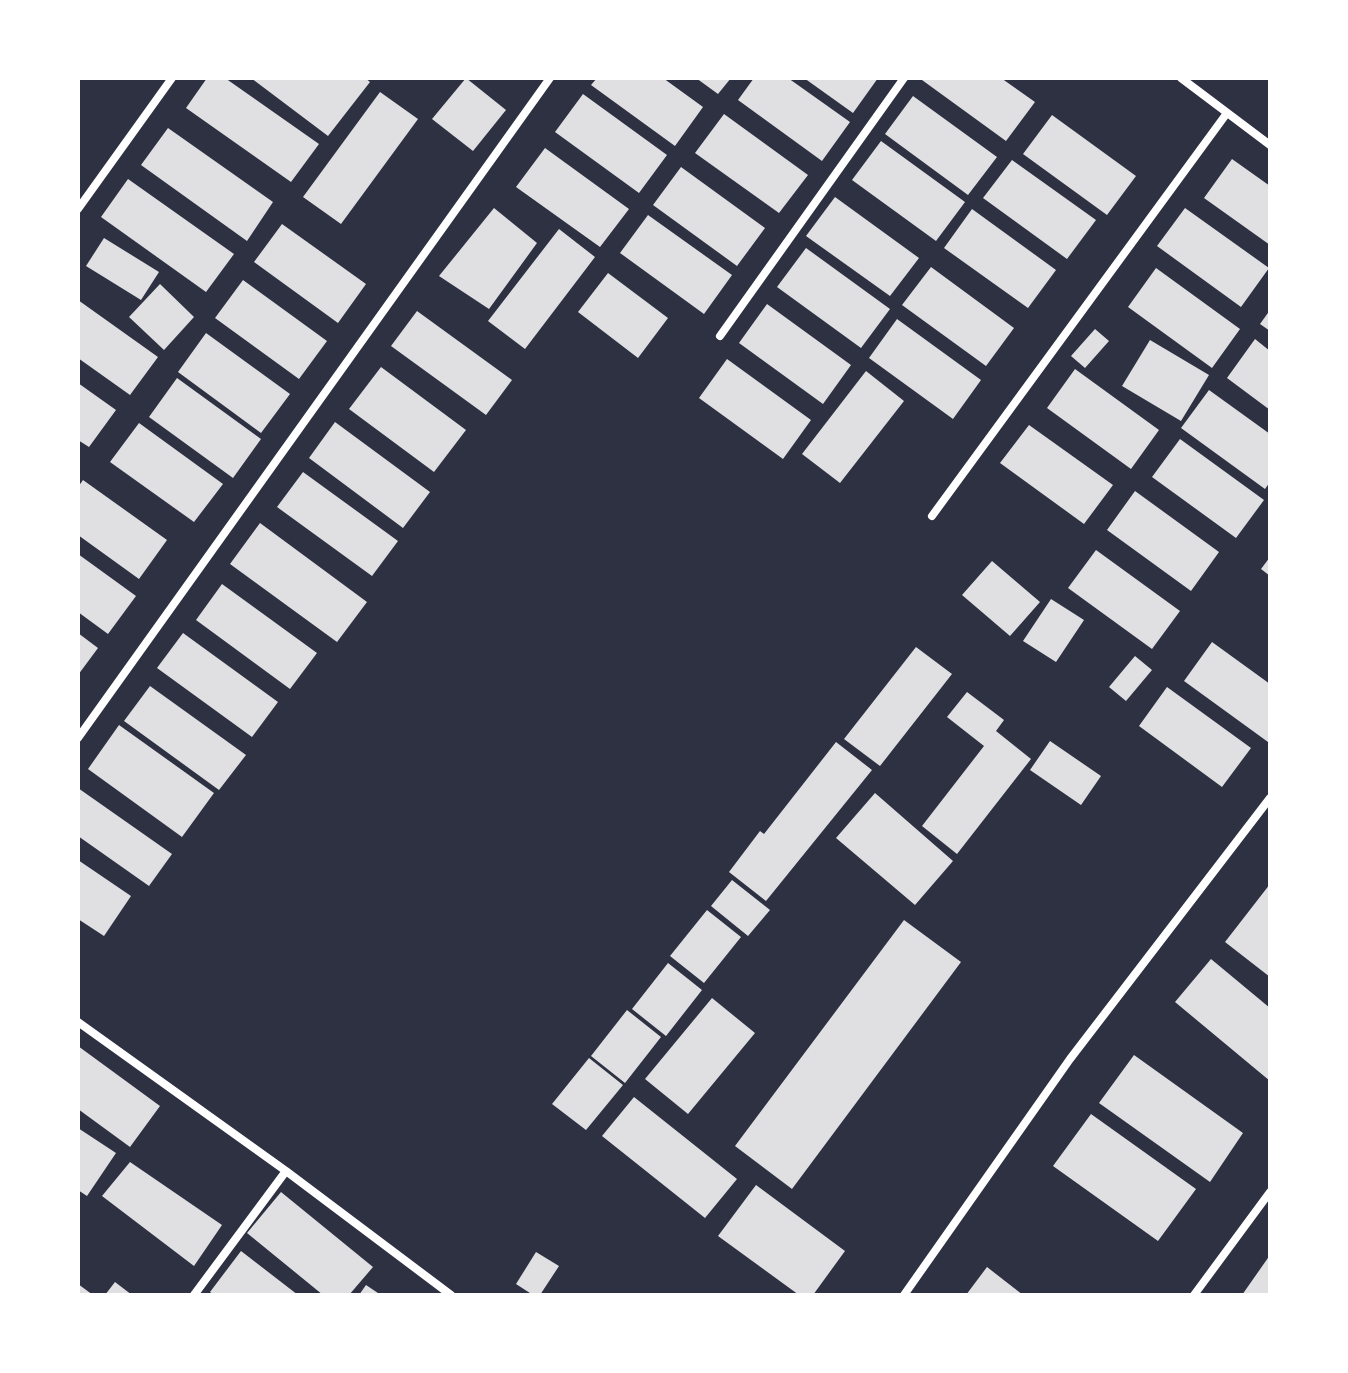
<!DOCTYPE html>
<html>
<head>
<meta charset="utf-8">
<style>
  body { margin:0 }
  #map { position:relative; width:1348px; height:1373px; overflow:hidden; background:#2d3142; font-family:Arial,sans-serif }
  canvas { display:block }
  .frame { position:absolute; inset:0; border:80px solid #fff; pointer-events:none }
</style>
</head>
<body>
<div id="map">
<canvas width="1348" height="1373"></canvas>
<div class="frame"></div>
</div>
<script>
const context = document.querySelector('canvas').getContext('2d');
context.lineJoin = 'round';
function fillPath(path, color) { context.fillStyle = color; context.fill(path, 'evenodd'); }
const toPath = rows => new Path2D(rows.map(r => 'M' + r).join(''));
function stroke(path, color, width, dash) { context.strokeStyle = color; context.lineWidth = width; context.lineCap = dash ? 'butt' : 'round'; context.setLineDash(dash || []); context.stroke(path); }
const building = toPath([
  [207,78,225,78,319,144,291,182,186,108],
  [251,78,365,78,370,82,328,136],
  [466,78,506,110,473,151,432,119],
  [597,78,663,78,703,107,675,146,591,85],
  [696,78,731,78,718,94],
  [754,78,788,78,850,122,822,161,738,100],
  [804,78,878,78,853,113],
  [924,78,1001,78,1035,102,1006,141,922,80],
  [380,92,418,119,341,224,303,197],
  [583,94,667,155,639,193,555,132],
  [913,96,997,157,968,195,885,134],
  [724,114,808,175,779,213,695,153],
  [1052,115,1136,176,1107,215,1023,154],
  [168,128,273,202,247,241,141,165],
  [881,141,965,202,936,241,852,180],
  [545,148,629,209,600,247,516,187],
  [1232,159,1270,186,1270,245,1204,198],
  [1012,160,1096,220,1067,259,983,198],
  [681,167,765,228,737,266,653,205],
  [128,179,234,254,206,292,101,217],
  [835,197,919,258,890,296,806,236],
  [494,208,537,243,489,309,439,276],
  [1185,208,1269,268,1241,307,1157,246],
  [972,209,1056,270,1028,308,944,248],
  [648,215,732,275,704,314,620,253],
  [282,224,366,284,338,323,254,262],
  [559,229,595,257,525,349,488,321],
  [104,238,159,272,141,300,86,266],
  [806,248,890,309,861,348,777,287],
  [931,267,1014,328,986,366,902,305],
  [1156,268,1240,329,1212,368,1128,307],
  [608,273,668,318,638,358,578,312],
  [243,280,327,341,299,379,215,318],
  [160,284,194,317,164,350,129,317],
  [78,300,158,357,130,395,78,358],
  [767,304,851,365,823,404,739,343],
  [1270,310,1270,331,1260,324],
  [417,311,512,380,486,415,391,346],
  [897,319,981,380,953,419,869,358],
  [1095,329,1109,341,1085,368,1071,356],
  [206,333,290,394,261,433,178,372],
  [1255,339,1270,351,1270,410,1227,378],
  [1150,340,1209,375,1181,421,1122,386],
  [727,359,811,420,783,459,699,398],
  [381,367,466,430,434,472,349,409],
  [1075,369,1159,430,1131,469,1047,408],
  [866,371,904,401,840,483,802,454],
  [177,378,261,439,233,478,149,417],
  [78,383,116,410,89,447,78,440],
  [1209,390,1270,434,1270,482,1265,489,1181,428],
  [335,422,430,492,403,528,309,458],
  [139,423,223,484,194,522,110,462],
  [1029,425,1113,485,1084,524,1000,463],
  [1180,439,1264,500,1236,538,1152,477],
  [303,472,398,541,372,576,277,507],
  [83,480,167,540,139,579,78,535,78,487],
  [1135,491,1219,552,1191,591,1107,530],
  [260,523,367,602,337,642,230,564],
  [1096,550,1180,611,1152,649,1068,588],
  [78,554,136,596,108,634,78,612],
  [1270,557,1270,576,1261,569],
  [992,561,1040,602,1010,636,962,595],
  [222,584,317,653,290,689,196,620],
  [1051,599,1084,620,1056,662,1023,641],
  [78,633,98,648,78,675],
  [183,633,278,702,252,737,157,668],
  [1212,642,1270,684,1270,739,1268,742,1184,681],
  [916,647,952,674,880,766,844,739],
  [1135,656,1152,670,1126,701,1109,687],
  [150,686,246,755,219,790,124,721],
  [1167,687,1251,748,1222,787,1139,726],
  [967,692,1004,720,996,731,1031,759,957,854,922,826,984,746,947,717],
  [119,725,214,793,182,837,88,769],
  [1050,741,1101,776,1081,805,1030,770],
  [836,742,872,770,766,901,729,872,760,831,764,834],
  [78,788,172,854,149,886,78,836],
  [875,793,953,861,915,905,836,838],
  [78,860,131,896,104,936,78,919],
  [732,880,770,910,748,936,711,906],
  [1270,884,1270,977,1225,942],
  [707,910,741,937,704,983,670,956],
  [904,920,961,962,792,1189,735,1146],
  [1211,959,1270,1008,1270,1081,1175,1002],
  [668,963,702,990,666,1036,632,1009],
  [712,998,755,1033,688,1114,645,1079],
  [627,1010,661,1037,625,1083,591,1056],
  [78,1046,160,1106,130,1147,78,1109],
  [1134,1055,1243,1133,1210,1182,1099,1103],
  [589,1058,623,1085,586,1130,552,1104],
  [634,1097,737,1179,705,1218,602,1136],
  [1091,1114,1196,1189,1158,1241,1053,1166],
  [78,1128,116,1153,87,1196,78,1190],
  [130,1162,222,1225,194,1266,102,1196],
  [756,1185,845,1251,813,1295,799,1295,718,1236],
  [281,1192,373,1267,349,1295,323,1295,247,1233],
  [241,1251,298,1295,214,1295,210,1292],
  [536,1252,559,1266,540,1295,533,1295,516,1284],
  [1270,1255,1270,1295,1242,1295],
  [987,1267,1023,1295,966,1295],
  [115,1282,132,1295,105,1295],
  [78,1284,93,1295,78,1295],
  [366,1285,381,1295,359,1295]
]);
const minor = toPath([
  [1181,78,1270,145],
  [78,209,172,78],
  [720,336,904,78],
  [932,516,1227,113],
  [78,738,550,78],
  [78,1022,286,1171,451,1295],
  [194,1295,286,1171],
  [904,1295,1070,1059,1270,798],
  [1194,1295,1270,1192]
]);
fillPath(building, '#e0e0e3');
stroke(minor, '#fff', 8);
</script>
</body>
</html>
